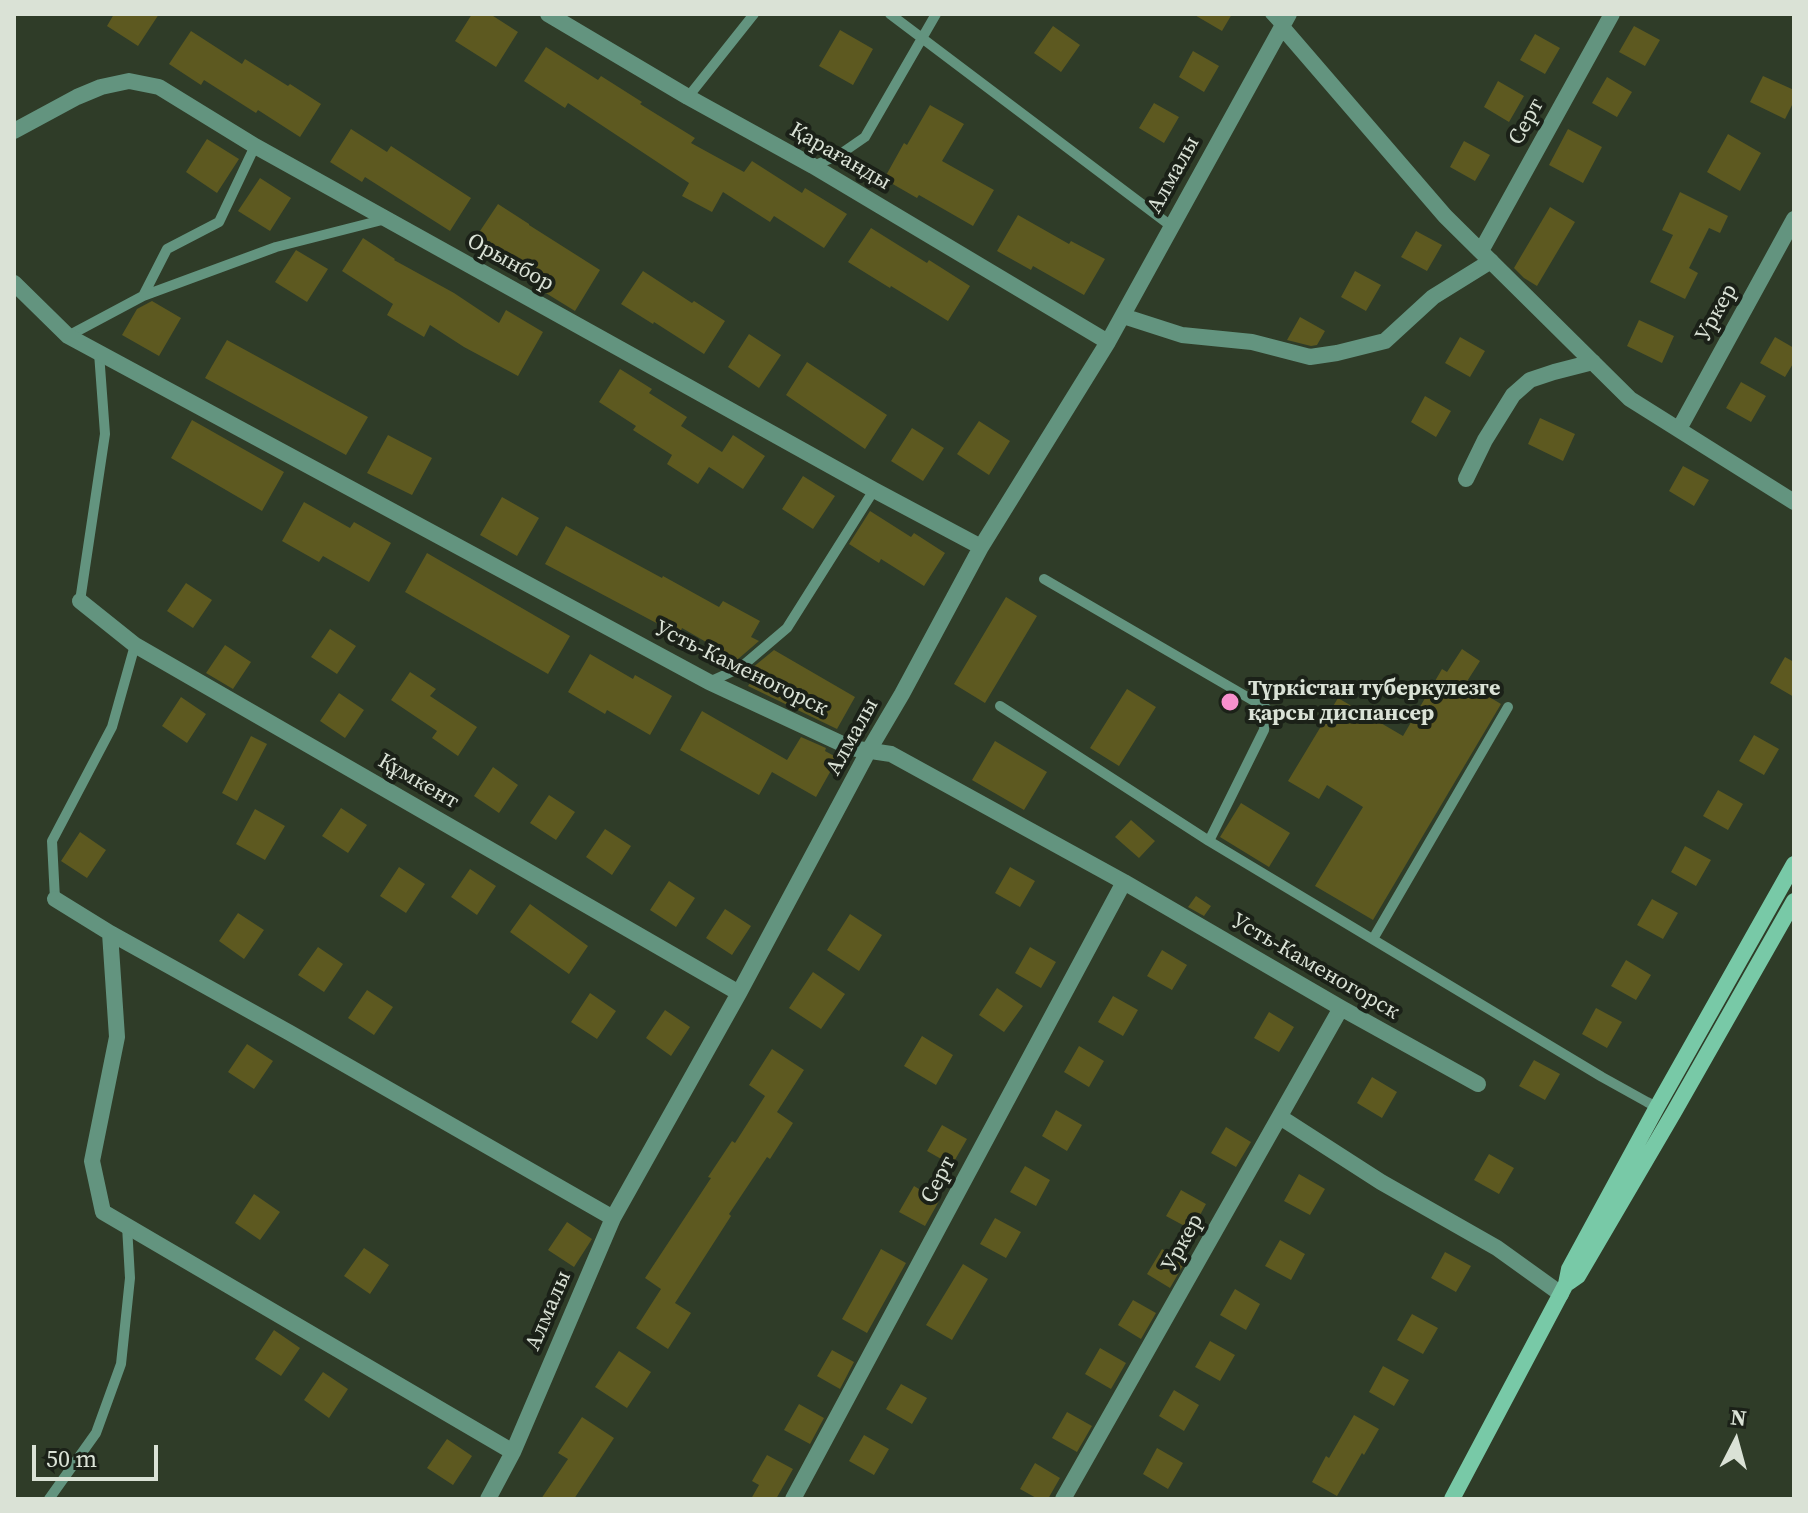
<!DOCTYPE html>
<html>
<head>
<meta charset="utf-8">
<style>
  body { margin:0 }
  #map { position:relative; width:1808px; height:1513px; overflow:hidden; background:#2f3c28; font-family:"Source Serif 4",serif }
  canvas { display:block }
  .frame { position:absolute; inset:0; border:16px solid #dae2d6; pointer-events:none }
  .north { position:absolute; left:1696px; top:1401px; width:80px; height:80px; -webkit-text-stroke:6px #1b2118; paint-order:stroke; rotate:6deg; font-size:22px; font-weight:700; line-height:32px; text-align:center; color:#dae2d6 }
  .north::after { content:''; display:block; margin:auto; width:28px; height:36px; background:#dae2d6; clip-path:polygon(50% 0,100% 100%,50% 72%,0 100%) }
  .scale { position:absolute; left:32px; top:1445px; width:126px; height:36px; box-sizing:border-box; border:4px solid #dae2d6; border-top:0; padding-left:10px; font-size:24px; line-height:28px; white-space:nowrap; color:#dae2d6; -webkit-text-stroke:6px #1b2118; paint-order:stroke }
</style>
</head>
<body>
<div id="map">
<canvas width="1808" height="1513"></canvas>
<div class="frame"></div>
<div class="north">N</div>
<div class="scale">50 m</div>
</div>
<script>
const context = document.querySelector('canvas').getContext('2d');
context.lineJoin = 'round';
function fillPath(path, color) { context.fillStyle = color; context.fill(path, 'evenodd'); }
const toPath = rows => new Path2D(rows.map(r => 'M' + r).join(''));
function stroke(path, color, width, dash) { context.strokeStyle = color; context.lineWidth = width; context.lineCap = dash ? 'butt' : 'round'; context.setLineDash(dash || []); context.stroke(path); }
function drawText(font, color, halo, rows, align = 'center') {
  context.font = font + ' "Source Serif 4",serif'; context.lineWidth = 8; context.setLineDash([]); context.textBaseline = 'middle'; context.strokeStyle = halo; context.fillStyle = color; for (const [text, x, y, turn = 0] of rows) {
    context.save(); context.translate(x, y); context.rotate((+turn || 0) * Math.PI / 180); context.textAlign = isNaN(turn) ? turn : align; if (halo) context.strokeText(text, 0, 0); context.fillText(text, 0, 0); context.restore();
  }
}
const building = toPath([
  [114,14,159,14,138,46,107,26],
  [472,14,490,14,518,32,496,67,455,41],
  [1193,14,1232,14,1222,31],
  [1053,26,1080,45,1061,72,1034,53],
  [1634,26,1660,40,1645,66,1619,52],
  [840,30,873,49,853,85,819,66],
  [191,31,242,64,245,59,288,86,290,84,321,104,300,137,258,110,256,113,204,80,201,85,169,64],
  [1535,34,1560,48,1545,74,1520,60],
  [546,47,598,80,601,76,642,102,640,104,695,138,691,143,744,172,752,161,802,193,805,188,847,214,824,248,774,216,770,222,723,192,712,212,682,196,689,183,568,103,565,108,524,81],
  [1193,51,1219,66,1204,92,1179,77],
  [1763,76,1794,90,1794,101,1785,119,1750,102],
  [1607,77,1632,92,1617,117,1592,103],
  [1498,81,1524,96,1509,122,1484,107],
  [1154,103,1179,117,1164,143,1139,128],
  [930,105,964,124,942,161,994,190,973,226,919,195,917,198,884,179,904,143,907,145],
  [351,129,387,152,391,146,471,198,450,231,365,177,362,182,330,162],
  [1568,129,1602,147,1583,183,1549,165],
  [1728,134,1761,153,1740,191,1707,172],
  [207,139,239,159,217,193,186,172],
  [1464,141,1490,155,1475,181,1450,167],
  [260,178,291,198,270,231,238,211],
  [1680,192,1728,216,1720,233,1709,228,1689,268,1698,273,1685,299,1650,282,1673,235,1662,230],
  [498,204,529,224,529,225,600,270,575,311,523,279,528,271,476,237],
  [1550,207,1575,222,1537,286,1524,278,1514,268],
  [1018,215,1069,244,1071,241,1105,259,1084,295,1033,266,1031,270,997,251],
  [871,228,927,263,929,260,970,286,948,321,891,286,890,288,848,262],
  [1416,231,1442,245,1427,271,1401,257],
  [363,238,395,259,394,260,454,293,499,323,506,310,543,332,518,376,464,347,430,325,424,337,387,315,393,304,342,271],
  [296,250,328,269,307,302,275,282],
  [643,271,692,303,694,301,725,321,704,354,654,322,653,324,621,304],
  [1355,271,1381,285,1366,311,1341,297],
  [152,301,181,318,159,356,122,335,137,309],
  [1300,317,1325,331,1317,345,1311,346,1287,340],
  [1639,320,1674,336,1662,363,1627,346],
  [749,334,781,355,759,388,728,367],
  [1460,337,1485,351,1470,377,1445,363],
  [1775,337,1794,348,1794,362,1785,377,1760,363],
  [227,340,368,417,346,455,205,378],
  [807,362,887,415,865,449,786,395],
  [620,369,652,389,649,393,687,417,681,426,722,452,733,435,765,456,743,489,709,467,698,484,667,464,672,455,633,430,636,426,599,402],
  [1741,382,1766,396,1751,422,1726,408],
  [1425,396,1451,411,1436,437,1411,422],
  [1540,418,1575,434,1563,461,1528,444],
  [192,420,284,472,262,511,171,458],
  [979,421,1010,441,989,475,957,454],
  [912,428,944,448,923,481,891,461],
  [388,435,432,458,412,495,367,473],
  [1683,466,1709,480,1694,506,1669,491],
  [803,476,835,496,813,529,782,509],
  [502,497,539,518,517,556,480,535],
  [304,502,350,528,354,522,391,543,369,582,323,556,319,562,282,541],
  [870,511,911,537,914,533,945,553,924,586,881,559,879,563,849,544],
  [566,526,662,578,663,576,719,607,723,601,760,621,751,637,759,641,737,660,682,628,679,635,545,564],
  [427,553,570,636,548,674,405,592],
  [186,583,212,600,193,628,167,611],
  [1006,597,1037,616,985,703,954,684],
  [330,629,356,646,337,674,311,657],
  [225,645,251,662,233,689,206,673],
  [1462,649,1480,661,1466,683,1501,704,1373,920,1315,886,1363,807,1327,785,1319,799,1288,781,1338,698,1403,736,1442,669,1447,672],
  [774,650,855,697,837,729,748,686,757,671,752,668],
  [590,654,633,679,635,675,672,696,650,735,607,710,605,714,568,692],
  [1785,657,1794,662,1794,697,1770,683],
  [410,672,436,689,430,696,477,727,458,756,432,738,437,731,391,700],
  [1127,689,1156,707,1119,766,1090,748],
  [339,693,364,710,345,738,320,721],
  [181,697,206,714,187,743,162,726],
  [702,711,787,760,801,737,826,748,825,751,838,758,816,797,772,772,759,795,680,750],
  [1754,735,1779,749,1764,775,1739,761],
  [251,736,267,744,237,801,222,793],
  [995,741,1047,772,1024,810,972,780],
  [493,767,518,785,499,813,474,796],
  [1718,790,1743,804,1728,830,1703,816],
  [549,795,575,812,556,840,530,823],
  [1241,803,1290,833,1269,867,1220,837],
  [341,808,367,825,348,853,322,836],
  [255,809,285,826,265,860,236,844],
  [1131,820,1155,841,1139,858,1115,837],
  [605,829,631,846,612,875,586,857],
  [80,832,106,850,87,878,61,861],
  [1685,846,1711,860,1696,886,1671,872],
  [399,867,425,884,406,913,380,896],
  [1010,867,1035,881,1020,907,995,893],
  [470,869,496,886,477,915,451,897],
  [669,881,695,898,676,927,650,910],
  [1196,896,1211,906,1204,916,1188,907],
  [1652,899,1678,913,1663,939,1637,925],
  [530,904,588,946,569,974,510,932],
  [725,909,751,926,732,955,706,938],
  [238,913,264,930,244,959,219,941],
  [850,914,882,935,859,971,827,950],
  [318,947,343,964,324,992,298,975],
  [1030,947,1056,962,1041,988,1015,973],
  [1162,950,1187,965,1172,990,1147,976],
  [1626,960,1651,975,1636,1000,1611,986],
  [813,972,845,994,821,1029,789,1008],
  [997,988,1023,1006,1004,1032,979,1015],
  [367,990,393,1007,374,1035,348,1018],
  [590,993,616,1011,597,1039,571,1022],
  [1113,996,1138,1010,1123,1036,1098,1022],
  [1596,1008,1622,1022,1607,1048,1582,1034],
  [665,1010,690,1027,671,1056,646,1038],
  [1269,1012,1294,1027,1279,1052,1254,1038],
  [922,1036,953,1055,936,1085,904,1066],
  [247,1044,273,1061,254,1089,228,1072],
  [1079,1046,1104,1061,1089,1087,1064,1072],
  [772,1049,804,1070,777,1112,793,1123,770,1159,767,1157,729,1214,731,1216,675,1303,691,1313,668,1349,636,1328,661,1289,645,1278,711,1178,708,1177,732,1141,735,1143,765,1096,749,1085],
  [1534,1060,1560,1074,1545,1100,1519,1086],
  [1372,1077,1397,1092,1382,1118,1357,1103],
  [1056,1110,1082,1125,1067,1151,1042,1136],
  [942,1125,967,1139,952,1165,927,1151],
  [1226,1127,1251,1142,1236,1167,1211,1153],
  [1489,1154,1514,1168,1499,1194,1474,1180],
  [1025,1166,1050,1180,1036,1206,1010,1192],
  [1299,1174,1325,1189,1310,1215,1284,1201],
  [914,1186,939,1201,925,1226,899,1212],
  [1181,1190,1206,1204,1192,1230,1166,1216],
  [254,1194,280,1212,260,1240,235,1223],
  [995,1218,1021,1232,1006,1258,980,1244],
  [567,1222,592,1239,574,1267,548,1250],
  [1280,1240,1305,1254,1291,1280,1265,1266],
  [364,1248,389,1265,370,1294,344,1276],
  [881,1249,906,1263,867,1333,842,1319],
  [1162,1249,1185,1262,1170,1288,1147,1274],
  [1445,1252,1471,1266,1456,1292,1431,1278],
  [963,1264,988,1279,952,1340,926,1325],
  [1235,1289,1260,1304,1246,1330,1220,1315],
  [1133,1300,1156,1313,1141,1339,1118,1325],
  [1412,1314,1438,1328,1423,1354,1397,1340],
  [274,1330,300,1348,281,1376,255,1359],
  [1210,1341,1235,1355,1220,1381,1195,1367],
  [1100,1348,1126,1363,1111,1389,1085,1374],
  [832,1350,854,1362,840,1389,817,1376],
  [619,1351,651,1372,627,1408,595,1387],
  [1383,1366,1409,1380,1394,1406,1369,1392],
  [323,1372,348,1389,329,1418,304,1400],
  [901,1384,927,1398,912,1424,886,1409],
  [1174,1390,1199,1405,1184,1431,1159,1416],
  [799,1404,824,1418,810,1444,784,1430],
  [1067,1412,1092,1426,1077,1452,1052,1438],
  [1354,1415,1379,1429,1364,1455,1362,1453,1337,1496,1312,1482,1326,1456,1329,1458],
  [582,1417,614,1438,574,1499,541,1499,568,1459,558,1453],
  [864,1435,889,1449,874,1475,849,1461],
  [447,1439,472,1456,453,1485,427,1468],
  [1157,1448,1183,1463,1168,1489,1143,1474],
  [767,1455,793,1469,776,1499,751,1499,759,1485,752,1481],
  [1035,1463,1060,1478,1048,1499,1038,1499,1020,1489]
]);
const lane = toPath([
  [890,14,1171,226],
  [1270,14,1282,27],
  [688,97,754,14],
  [813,166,839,155,865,137,936,14],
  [143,296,167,249,219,222,255,146],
  [68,336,143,296,276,247,386,219],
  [1044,579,1266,708,1264,730,1209,841],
  [80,601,105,434,99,353],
  [709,682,740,668,787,628,874,490],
  [1000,706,1209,841,1602,1077,1647,1102,1657,1107],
  [55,899,52,841,112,727,135,645],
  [1373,939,1508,707],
  [49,1499,96,1433,121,1364,130,1278,127,1226]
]);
const street = toPath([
  [548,14,688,97,813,166,1108,342],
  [1282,27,1445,216,1630,399,1794,502],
  [14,131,77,97,101,87,129,81,159,87,255,146,874,490,981,547],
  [1481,251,1612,14],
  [14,283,68,336,709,682,851,748,891,754,1124,882,1341,1008,1478,1084],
  [1123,316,1182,335,1252,342,1310,357,1337,353,1385,341,1433,297,1491,261],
  [1679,429,1794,219],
  [1466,479,1485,440,1513,395,1530,380,1554,372,1593,362],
  [80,601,135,645,739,993],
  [55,899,110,933,290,1033,613,1218],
  [110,933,117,1037,92,1161,103,1212,513,1452],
  [1280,1117,1381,1182,1497,1248,1561,1294],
  [488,1499,513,1452,613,1218,739,993,869,750,902,694,981,547,1108,342,1289,14],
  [793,1499,1124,882],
  [1063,1499,1341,1008]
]);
const secondary = toPath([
  [1568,1283,1578,1276,1674,1112,1794,901],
  [1452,1499,1566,1284,1569,1269,1657,1107,1794,864]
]);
const markers = [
  [1230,702,10,"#f790cd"]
];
const streetNames = [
  ["Серт",1527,122,-61],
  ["Қарағанды",840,157,30],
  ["Алмалы",1174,175,-61],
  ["Орынбор",510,263,29],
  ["Уркер",1717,313,-61],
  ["Усть-Каменогорск",741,669,26],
  ["Алмалы",853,737,-61],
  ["Құмкент",418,782,30],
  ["Усть-Каменогорск",1315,967,30],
  ["Серт",939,1180,-62],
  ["Уркер",1183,1243,-61],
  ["Алмалы",549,1311,-67]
];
const poiNames = [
  ["Түркістан туберкулезге",1248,689],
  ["қарсы диспансер",1248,714]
];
fillPath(building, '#5d5920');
stroke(lane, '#63947f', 10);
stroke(street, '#63947f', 16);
stroke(secondary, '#78c9a7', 16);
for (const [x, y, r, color] of markers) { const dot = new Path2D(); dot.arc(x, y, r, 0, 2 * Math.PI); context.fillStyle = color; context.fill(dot); stroke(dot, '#1b2118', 3); }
drawText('22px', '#dae2d6', '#1b2118', streetNames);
drawText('bold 22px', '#dae2d6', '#1b2118', poiNames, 'left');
</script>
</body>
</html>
